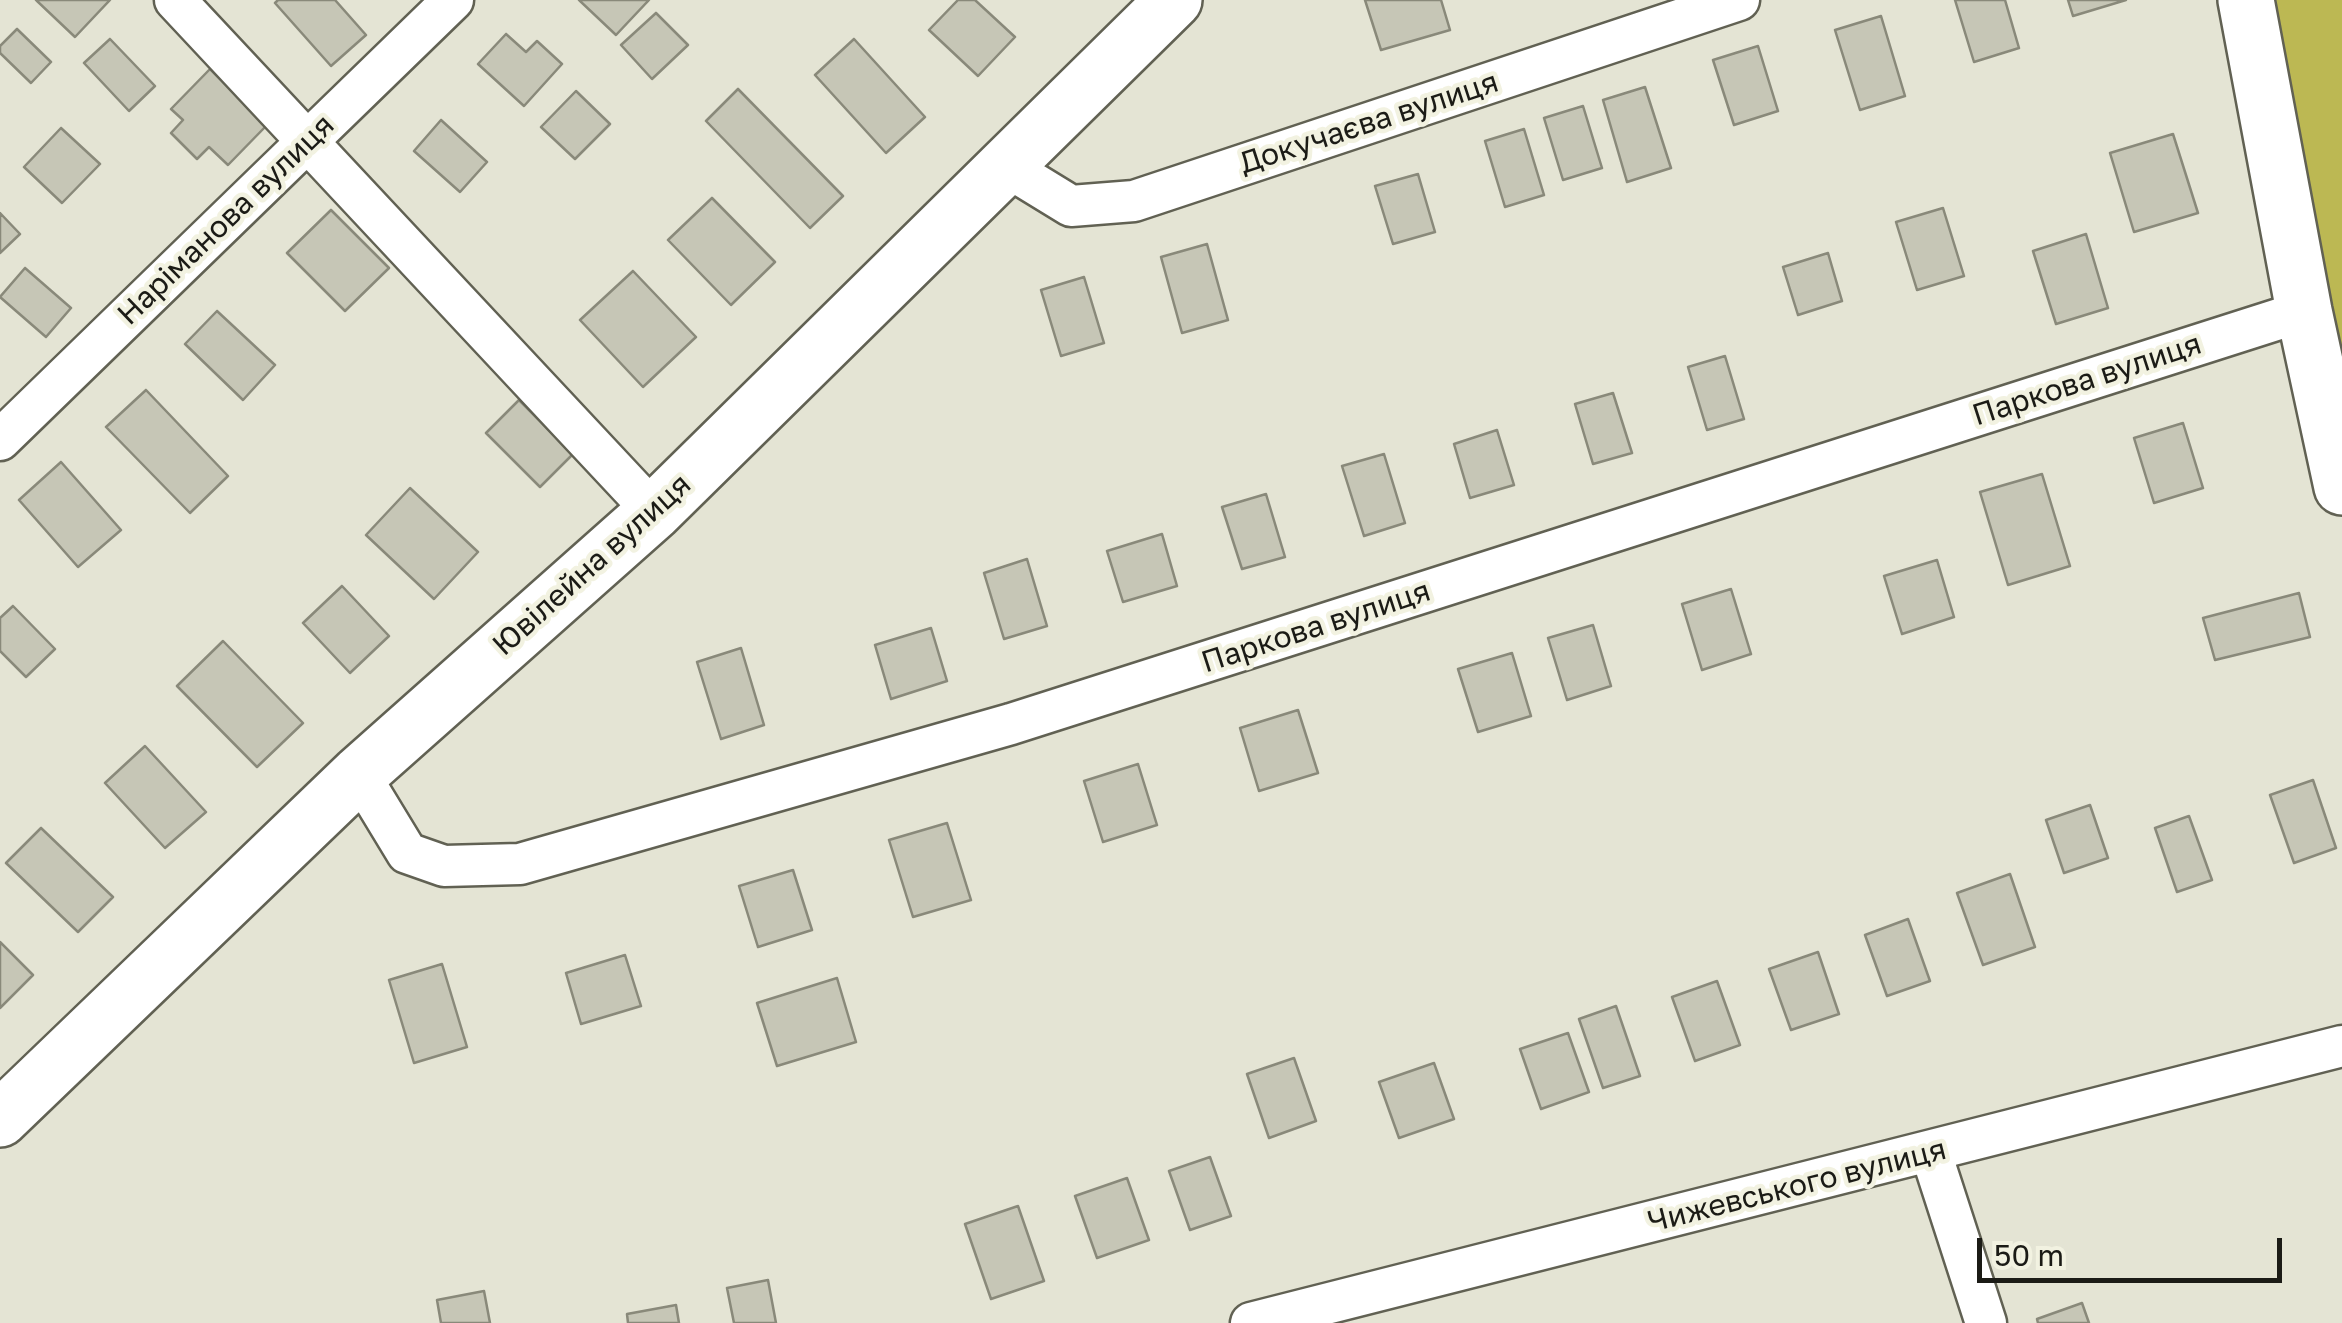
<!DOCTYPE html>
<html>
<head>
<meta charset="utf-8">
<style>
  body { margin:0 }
  #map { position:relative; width:2342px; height:1323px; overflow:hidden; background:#e4e4d4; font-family:"Golos Text",sans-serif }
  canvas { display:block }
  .scale { position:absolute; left:1977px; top:1238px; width:305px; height:45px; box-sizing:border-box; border:5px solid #1b1b16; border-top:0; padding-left:12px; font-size:30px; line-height:35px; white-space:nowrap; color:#1b1b16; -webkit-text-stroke:8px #f2f2e1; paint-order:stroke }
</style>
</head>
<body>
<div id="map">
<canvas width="2342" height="1323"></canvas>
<div class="scale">50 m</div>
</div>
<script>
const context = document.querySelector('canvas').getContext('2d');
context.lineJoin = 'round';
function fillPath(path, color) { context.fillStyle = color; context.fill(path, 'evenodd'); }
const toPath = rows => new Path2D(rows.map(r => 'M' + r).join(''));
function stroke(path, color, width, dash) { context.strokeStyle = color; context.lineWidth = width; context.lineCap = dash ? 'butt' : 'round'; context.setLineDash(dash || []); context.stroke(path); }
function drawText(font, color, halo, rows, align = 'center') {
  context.font = font + ' "Golos Text",sans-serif'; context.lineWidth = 9; context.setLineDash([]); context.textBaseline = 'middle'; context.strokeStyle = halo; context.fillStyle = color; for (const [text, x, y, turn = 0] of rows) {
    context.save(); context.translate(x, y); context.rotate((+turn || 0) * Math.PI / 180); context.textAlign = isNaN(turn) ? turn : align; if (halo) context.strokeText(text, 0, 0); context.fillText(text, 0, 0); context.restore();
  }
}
const forest = toPath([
  [2250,0,2342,0,2342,487]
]);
const building = toPath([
  [36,0,110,0,75,37,36,0],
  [278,0,335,0,366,35,331,66,275,3,278,0],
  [579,0,649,0,616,35,579,0],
  [958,0,975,0,1015,37,978,76,929,30,958,0],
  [1365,0,1441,0,1450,30,1381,50,1365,0],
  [1955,0,2005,0,2019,48,1974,62,1955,0],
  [2068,0,2126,0,2073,16,2068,0],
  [656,13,688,45,652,79,621,45,656,13],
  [1881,16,1905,96,1860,110,1835,30,1881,16],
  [17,29,51,62,31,83,0,53,0,46,17,29],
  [506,34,526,52,537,41,562,64,524,106,478,64,506,34],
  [110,39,155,86,129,111,84,63,110,39],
  [854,39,925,117,886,153,815,75,854,39],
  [1758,46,1778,111,1734,125,1713,60,1758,46],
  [210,69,267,125,228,165,209,147,197,159,171,133,183,120,171,109,210,69],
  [1645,87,1671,168,1627,182,1603,100,1645,87],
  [738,89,843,196,810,228,706,121,738,89],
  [576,91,610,124,575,159,541,127,576,91],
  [1583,106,1602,168,1563,180,1544,118,1583,106],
  [441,120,487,162,460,192,414,151,441,120],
  [61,128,100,164,62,203,24,167,61,128],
  [1524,129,1544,195,1505,207,1485,141,1524,129],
  [2173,134,2198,213,2134,232,2110,153,2173,134],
  [1418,174,1435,232,1393,244,1375,186,1418,174],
  [712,198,775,262,731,305,668,240,712,198],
  [1943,208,1964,276,1917,290,1896,222,1943,208],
  [331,210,389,268,345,311,287,253,331,210],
  [0,213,20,234,0,253,0,213],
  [2086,234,2108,308,2056,324,2033,251,2086,234],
  [1207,244,1228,320,1182,333,1161,257,1207,244],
  [1828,253,1842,301,1798,315,1783,267,1828,253],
  [25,268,71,308,46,337,0,297,25,268],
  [633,271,696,337,643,387,580,320,633,271],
  [1084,277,1104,343,1061,356,1041,290,1084,277],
  [217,311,275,365,243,400,185,344,217,311],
  [1725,356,1744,419,1707,430,1688,367,1725,356],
  [146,390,228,476,190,513,106,427,146,390],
  [1613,393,1632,453,1593,464,1575,404,1613,393],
  [519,400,573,454,540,487,486,433,519,400],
  [2183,423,2203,488,2154,503,2134,438,2183,423],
  [1497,430,1514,485,1470,498,1454,444,1497,430],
  [1384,454,1405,523,1364,536,1342,466,1384,454],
  [61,462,121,530,78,567,19,500,61,462],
  [2042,474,2070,566,2008,585,1980,492,2042,474],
  [410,488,478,552,434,599,366,535,410,488],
  [1266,494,1285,557,1242,569,1222,507,1266,494],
  [1162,534,1177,586,1123,602,1107,551,1162,534],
  [1027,559,1047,626,1004,639,984,573,1027,559],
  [1937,560,1954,617,1902,634,1884,576,1937,560],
  [342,586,389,636,350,673,303,623,342,586],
  [1731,589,1751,654,1702,670,1682,604,1731,589],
  [2299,593,2310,637,2215,660,2203,618,2299,593],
  [13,606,55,649,26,677,0,651,0,618,13,606],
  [1593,625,1611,686,1567,700,1548,638,1593,625],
  [931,628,947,681,891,699,875,645,931,628],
  [223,641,303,723,257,767,177,686,223,641],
  [741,648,764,725,721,739,697,662,741,648],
  [1512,653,1531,716,1478,732,1458,669,1512,653],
  [1298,710,1318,773,1259,791,1240,728,1298,710],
  [145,746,206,812,165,848,105,783,145,746],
  [1138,764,1157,825,1103,842,1084,781,1138,764],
  [2313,780,2336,848,2294,863,2270,795,2313,780],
  [2090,805,2108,858,2064,873,2046,820,2090,805],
  [2189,816,2212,880,2177,892,2155,828,2189,816],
  [947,823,971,900,913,917,889,840,947,823],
  [41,828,113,897,78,932,6,863,41,828],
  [793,870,812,930,758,947,739,886,793,870],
  [2010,874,2035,947,1983,965,1957,893,2010,874],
  [1908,919,1930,981,1887,996,1865,935,1908,919],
  [0,942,33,975,0,1008,0,942],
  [1818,952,1839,1014,1791,1030,1769,969,1818,952],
  [625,955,641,1006,581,1024,566,973,625,955],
  [442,964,467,1047,414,1063,389,980,442,964],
  [837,978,856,1042,777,1066,757,1003,837,978],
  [1717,981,1740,1045,1695,1061,1672,997,1717,981],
  [1616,1006,1640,1076,1603,1088,1579,1019,1616,1006],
  [1568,1033,1589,1092,1541,1109,1520,1049,1568,1033],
  [1294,1058,1316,1121,1269,1138,1247,1074,1294,1058],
  [1434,1063,1454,1119,1399,1138,1379,1082,1434,1063],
  [1210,1157,1231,1216,1190,1230,1169,1171,1210,1157],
  [1127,1178,1149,1240,1097,1258,1075,1196,1127,1178],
  [1018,1206,1044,1281,991,1299,965,1224,1018,1206],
  [768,1280,776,1323,734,1323,727,1288,768,1280],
  [484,1291,490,1323,441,1323,437,1300,484,1291],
  [2082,1303,2089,1323,2038,1323,2037,1319,2082,1303],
  [676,1305,679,1323,628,1323,627,1314,676,1305]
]);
const street = toPath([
  [175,0,654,512],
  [1004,165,1071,206,1134,201,1739,0],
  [0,440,453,0],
  [359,774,407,853,444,866,520,864,1011,724,2304,311],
  [1931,1153,1986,1323],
  [1251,1323,2342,1046]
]);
const secondary = toPath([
  [2246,0,2304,311,2342,487],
  [0,1119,359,774,654,512,1174,0]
]);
const streetNames = [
  ["Докучаєва вулиця",1369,123,-18],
  ["Наріманова вулиця",226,220,-44],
  ["Паркова вулиця",2087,380,-18],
  ["Ювілейна вулиця",592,565,-42],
  ["Паркова вулиця",1316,627,-18],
  ["Чижевського вулиця",1797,1186,-14]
];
fillPath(forest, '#bcb853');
fillPath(building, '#c6c6b6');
stroke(building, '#89897a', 2.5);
stroke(street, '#616153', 45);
stroke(secondary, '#616153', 60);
stroke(street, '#fff', 40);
stroke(secondary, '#fff', 55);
drawText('30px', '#1b1b16', '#f2f2e1', streetNames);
</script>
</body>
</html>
